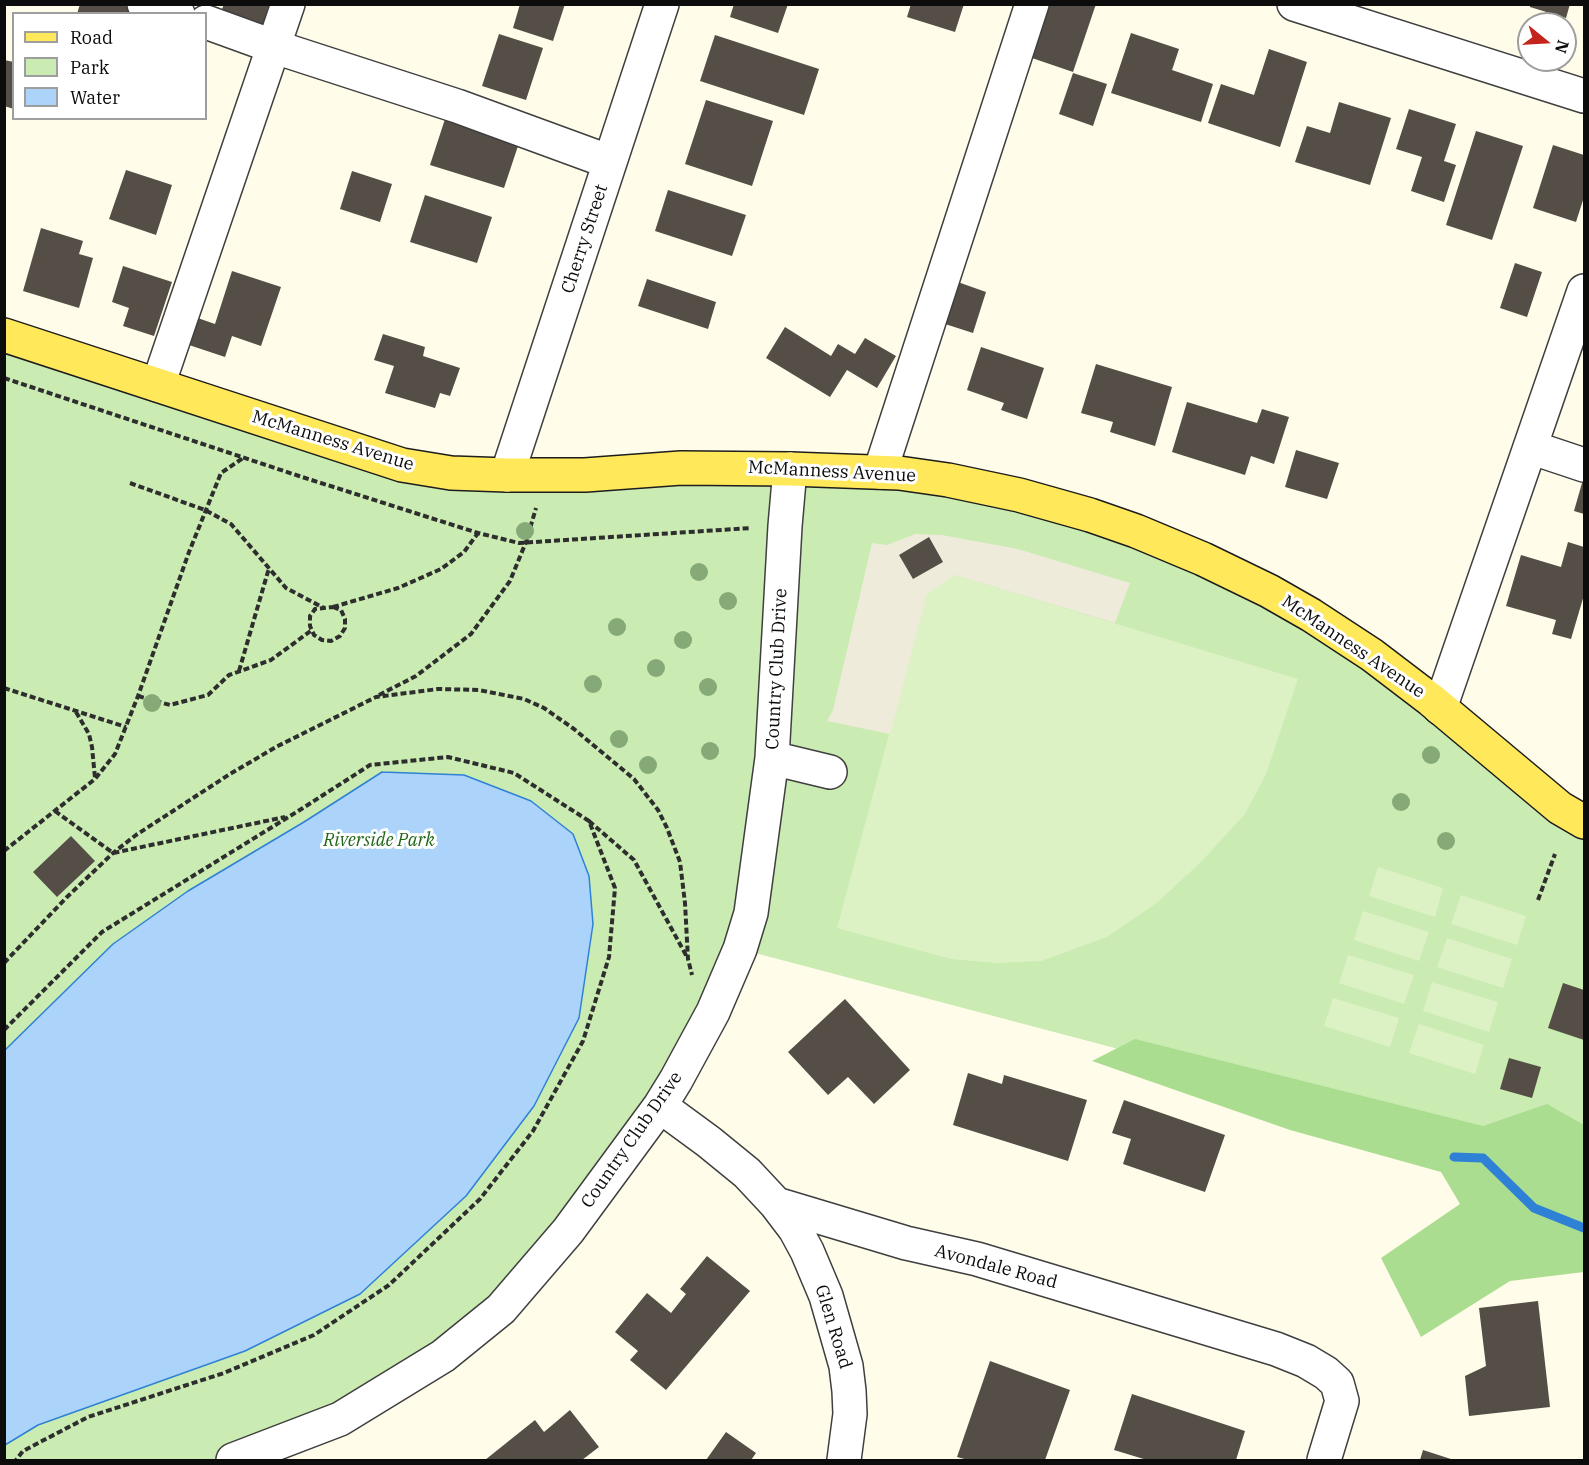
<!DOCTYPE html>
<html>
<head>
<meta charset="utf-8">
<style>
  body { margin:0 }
  #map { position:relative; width:1589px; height:1465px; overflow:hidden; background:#fffdea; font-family:"IBM Plex Serif",serif }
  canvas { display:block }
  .frame { position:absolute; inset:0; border:6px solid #0c0c0c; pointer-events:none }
  .legend { position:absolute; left:12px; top:12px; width:195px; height:108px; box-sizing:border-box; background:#fff; border:2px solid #9e9e9e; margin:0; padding:8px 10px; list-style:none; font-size:18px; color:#0c0c0c }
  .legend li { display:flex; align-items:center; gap:12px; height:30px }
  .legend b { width:30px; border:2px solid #9e9e9e }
  .north { position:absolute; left:1517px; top:12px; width:60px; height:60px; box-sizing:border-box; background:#fff; border:2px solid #9e9e9e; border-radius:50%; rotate:108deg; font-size:16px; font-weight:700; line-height:24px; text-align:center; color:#0c0c0c }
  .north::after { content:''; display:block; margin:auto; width:21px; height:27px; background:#c3251c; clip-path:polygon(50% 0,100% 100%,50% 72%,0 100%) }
</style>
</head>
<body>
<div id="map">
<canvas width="1589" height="1465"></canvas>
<div class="frame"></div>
<ul class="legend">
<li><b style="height:8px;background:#ffe85a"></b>Road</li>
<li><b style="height:16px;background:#caebb2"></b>Park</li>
<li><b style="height:16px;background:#acd4fa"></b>Water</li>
</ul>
<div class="north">N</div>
</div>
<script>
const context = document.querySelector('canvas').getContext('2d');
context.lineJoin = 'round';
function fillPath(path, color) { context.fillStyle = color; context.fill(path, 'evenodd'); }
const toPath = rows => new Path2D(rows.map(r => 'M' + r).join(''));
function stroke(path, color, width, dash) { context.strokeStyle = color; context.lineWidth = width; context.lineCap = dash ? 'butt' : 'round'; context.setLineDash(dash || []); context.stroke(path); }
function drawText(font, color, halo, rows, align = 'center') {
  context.font = font + ' "IBM Plex Serif",serif'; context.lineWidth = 6; context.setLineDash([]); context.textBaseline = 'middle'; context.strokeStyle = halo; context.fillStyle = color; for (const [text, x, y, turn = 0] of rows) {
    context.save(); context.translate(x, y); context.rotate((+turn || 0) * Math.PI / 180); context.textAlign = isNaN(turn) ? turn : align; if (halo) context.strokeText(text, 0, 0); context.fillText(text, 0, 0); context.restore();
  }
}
const green = toPath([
  [5,335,402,465,948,480,1269,591,1584,822,1584,1175,1440,1134,740,949,676,1080,443,1356,233,1460,5,1460]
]);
const forest = toPath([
  [1135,1039,1483,1126,1547,1104,1584,1125,1584,1272,1510,1281,1421,1337,1381,1258,1460,1204,1441,1172,1290,1130,1092,1061]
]);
const pitch = toPath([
  [955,575,1298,679,1266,774,1245,814,1202,861,1158,902,1107,937,1041,961,995,963,951,959,837,928,927,593],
  [1378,867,1443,888,1435,917,1369,896],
  [1461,895,1526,916,1517,945,1451,924],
  [1363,911,1429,932,1419,961,1354,940],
  [1447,938,1512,959,1503,988,1437,967],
  [1348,955,1414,975,1404,1004,1339,983],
  [1432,982,1498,1002,1489,1032,1423,1011],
  [1333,998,1399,1018,1390,1047,1324,1026],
  [1419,1024,1484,1045,1475,1074,1409,1053]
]);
const plaza = toPath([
  [915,534,942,535,1018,549,1130,583,1115,623,955,575,927,594,890,734,827,721,833,710,872,543,887,545]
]);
const water = toPath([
  [382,772,464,775,531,801,573,834,589,876,593,924,579,1018,534,1106,466,1196,360,1294,245,1351,38,1425,5,1445,5,1050,113,944,188,891,304,822,382,772]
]);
const stream = toPath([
  [1454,1157,1483,1158,1534,1208,1584,1228]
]);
const building = toPath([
  [80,4,127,4,138,8,136,14,77,14],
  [224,4,269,4,263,25,221,12],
  [520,4,565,4,553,41,513,28],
  [734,4,788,4,778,33,730,17],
  [911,4,964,4,955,32,907,17],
  [1046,4,1096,4,1073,72,1029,57],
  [1530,4,1570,4,1566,18,1530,7],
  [1131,33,1179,49,1172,70,1213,84,1201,122,1111,93],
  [499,34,543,48,526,100,482,86],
  [715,35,819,69,804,115,700,81],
  [1269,49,1307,62,1280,147,1208,123,1221,84,1254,95],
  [4,60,14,62,14,109,4,106],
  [1073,73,1107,84,1093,126,1059,114],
  [706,100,773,121,752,186,685,164],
  [1339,102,1391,118,1370,185,1295,162,1307,126,1330,133],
  [1409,109,1456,124,1444,161,1456,165,1444,202,1411,191,1422,157,1396,149],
  [445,119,519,143,504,188,430,165],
  [1476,131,1523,146,1492,240,1446,225],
  [1553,145,1584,155,1584,197,1576,222,1533,208],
  [126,170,172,185,156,235,109,219],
  [352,171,392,184,380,222,340,209],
  [668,190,746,215,732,256,655,231],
  [425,195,492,217,477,263,410,242],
  [41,228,83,241,79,254,93,258,79,308,23,291],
  [1515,263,1542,272,1527,317,1500,308],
  [123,266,172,282,154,336,123,326,129,308,112,302],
  [232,271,281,287,261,346,232,336,225,357,180,342,189,315,215,324],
  [647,279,716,302,708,329,638,306],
  [955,281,986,292,973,333,942,323],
  [785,327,831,356,838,344,855,354,865,338,896,356,877,388,847,370,830,397,766,358],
  [383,334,425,347,423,356,460,368,450,396,440,393,435,408,385,393,394,366,374,360],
  [981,347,1044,368,1027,419,1001,410,1004,403,967,390],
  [1096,364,1172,387,1155,446,1110,432,1113,422,1081,413],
  [1187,402,1257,423,1262,409,1289,417,1274,464,1251,456,1245,475,1172,452],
  [1296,450,1339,463,1327,499,1285,487],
  [1584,476,1584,514,1574,511],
  [929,537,943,562,913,579,899,555],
  [1568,542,1584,547,1584,595,1571,639,1552,634,1556,620,1506,606,1521,555,1561,567],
  [71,836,95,861,57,897,33,872],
  [1563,983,1584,990,1584,1040,1548,1028],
  [845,999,910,1070,874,1104,848,1077,828,1095,788,1052],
  [1509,1058,1541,1067,1532,1098,1500,1089],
  [968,1073,1002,1084,1004,1075,1087,1100,1068,1161,953,1125],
  [1124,1100,1225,1135,1205,1192,1123,1164,1131,1139,1112,1133],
  [707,1256,750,1291,666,1390,630,1360,638,1351,615,1332,647,1293,671,1313,686,1294,680,1289],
  [1538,1301,1550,1407,1469,1416,1465,1376,1486,1366,1479,1308],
  [990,1361,1070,1390,1045,1460,968,1460,957,1457],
  [1132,1394,1245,1431,1236,1460,1147,1460,1114,1450],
  [570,1410,599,1447,582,1460,485,1460,535,1420,544,1432],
  [726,1432,756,1453,751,1460,706,1460],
  [1423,1450,1454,1460,1420,1460]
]);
const path = toPath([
  [4,378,299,476,478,533,519,543,751,528],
  [130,483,205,510,231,524,286,588,324,608],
  [333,607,398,588,441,569,464,552,478,533],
  [333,607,341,610,345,619,345,628,340,636,331,641,322,640,314,635,310,626,310,616,315,609,333,607],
  [239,671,269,568],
  [4,688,126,727],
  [379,695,416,676,471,634,510,581,526,542,536,508],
  [138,696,170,705,208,695,229,675,271,660,312,630],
  [76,712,89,734,92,747,95,778],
  [55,811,113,853,285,817],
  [589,821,634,860,687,957],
  [4,851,95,779,115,754,138,696,189,552,221,473,243,458],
  [1538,900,1555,854],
  [4,963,67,897,113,853,136,835,230,774,276,747,376,697,438,689,479,690,524,699,544,708,574,729,634,779,658,810,667,828,680,862,685,903,688,959,692,975],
  [4,1030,102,932,303,808,370,765,448,757,514,773,589,821,615,888,609,957,583,1041,533,1131,480,1199,389,1285,314,1335,224,1373,88,1417,23,1451,16,1460]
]);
const minor = toPath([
  [144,4,178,14],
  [1294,4,1584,96],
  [206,22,275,47,457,106,610,162],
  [158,385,288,4],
  [1530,447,1584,465],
  [880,472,1032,4],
  [507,475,662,4],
  [1440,708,1584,291],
  [772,758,830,772],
  [660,1106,709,1142,747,1173,776,1204,906,1243,977,1259,1276,1349,1306,1361,1326,1373,1337,1383,1342,1401,1324,1460],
  [776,1204,795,1229,807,1251,826,1296,846,1366,849,1391,850,1414,844,1460],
  [233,1460,340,1419,443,1356,501,1309,568,1231,660,1106,676,1080,713,1012,740,949,751,913,772,758,785,526,790,469]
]);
const major = toPath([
  [4,335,402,465,451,473,507,475,585,475,681,468,790,469,899,473,948,480,1019,495,1090,515,1136,531,1203,559,1269,591,1311,615,1372,655,1431,700,1560,808,1584,822]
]);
const trees = [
  [525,531],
  [699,572],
  [728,601],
  [617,627],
  [683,640],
  [656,668],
  [593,684],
  [708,687],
  [152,703],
  [619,739],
  [710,751],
  [1431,755],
  [648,765],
  [1401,802],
  [1446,841]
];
const streetNames = [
  ["Cherry Street",585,239,-72],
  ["McManness Avenue",333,441,17],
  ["McManness Avenue",832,472,3],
  ["McManness Avenue",1353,647,34],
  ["Country Club Drive",777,669,-87],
  ["Country Club Drive",632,1140,-55],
  ["Avondale Road",996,1267,15],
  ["Glen Road",833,1327,73]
];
const parkNames = [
  ["Riverside Park",379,841]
];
fillPath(green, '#caebb2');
fillPath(forest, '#abdd90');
fillPath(pitch, '#ddf2c4');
fillPath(plaza, '#eeebda');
fillPath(water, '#acd4fa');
stroke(water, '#2e81d5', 1.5);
stroke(stream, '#2e81d5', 9);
fillPath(building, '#554e47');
stroke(minor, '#3f3f3f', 36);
stroke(major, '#1d1d1d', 36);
stroke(path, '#2e2e2e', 4, [6, 3]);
stroke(minor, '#fff', 33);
stroke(major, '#ffe85a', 33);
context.fillStyle = '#85aa77';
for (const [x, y] of trees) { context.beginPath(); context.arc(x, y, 9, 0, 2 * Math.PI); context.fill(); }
drawText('18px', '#0c0c0c', '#fff', streetNames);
drawText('italic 18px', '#216619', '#fff', parkNames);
</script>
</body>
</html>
